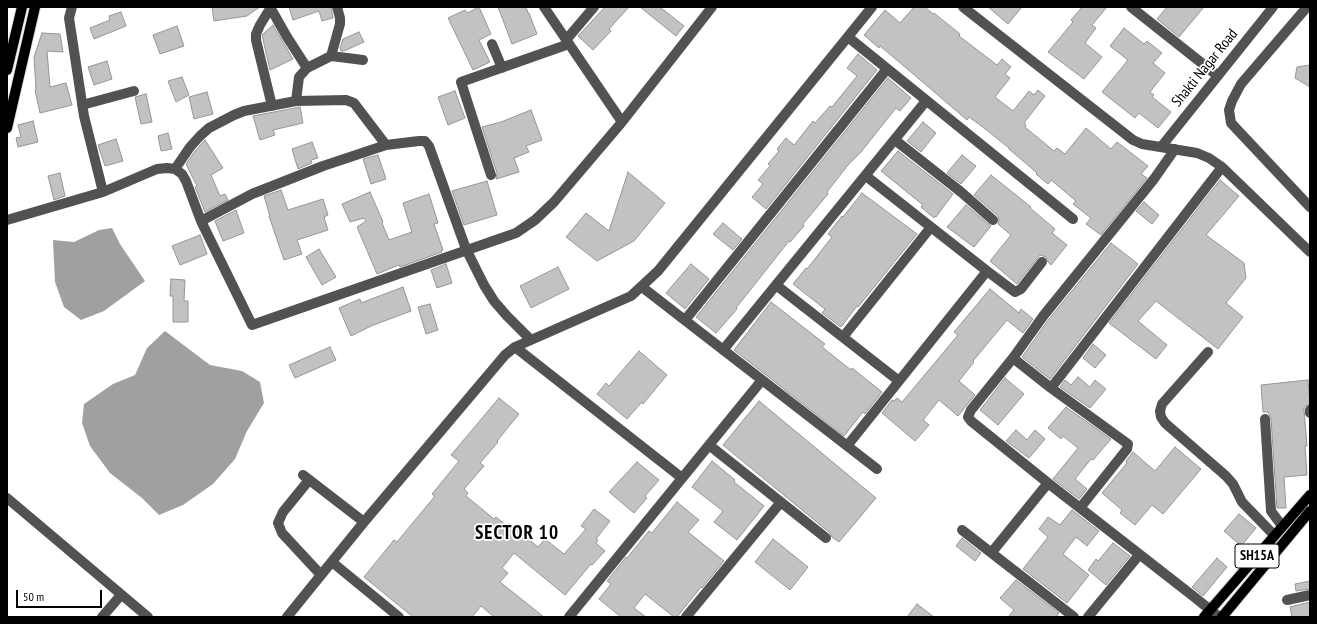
<!DOCTYPE html>
<html>
<head>
<meta charset="utf-8">
<style>
  body { margin:0 }
  #map { position:relative; width:1317px; height:624px; overflow:hidden; background:#fff; font-family:"PT Sans Narrow",sans-serif }
  canvas { display:block }
  .frame { position:absolute; inset:0; border:8px solid #000; pointer-events:none }
  .scale { position:absolute; left:16px; top:590px; width:86px; height:18px; box-sizing:border-box; border:2px solid #000; border-top:0; padding-left:5px; font-size:12px; line-height:14px; white-space:nowrap; color:#000; -webkit-text-stroke:3px #fff; paint-order:stroke }
</style>
</head>
<body>
<div id="map">
<canvas width="1317" height="624"></canvas>
<div class="frame"></div>
<div class="scale">50 m</div>
</div>
<script>
const context = document.querySelector('canvas').getContext('2d');
context.lineJoin = 'round';
function fillPath(path, color) { context.fillStyle = color; context.fill(path, 'evenodd'); }
const toPath = rows => new Path2D(rows.map(r => 'M' + r).join(''));
function stroke(path, color, width, dash) { context.strokeStyle = color; context.lineWidth = width; context.lineCap = dash ? 'butt' : 'round'; context.setLineDash(dash || []); context.stroke(path); }
function drawText(font, color, halo, rows, align = 'center') {
  context.font = font + ' "PT Sans Narrow",sans-serif'; context.lineWidth = 3.5; context.setLineDash([]); context.textBaseline = 'middle'; context.strokeStyle = halo; context.fillStyle = color; for (const [text, x, y, turn = 0] of rows) {
    context.save(); context.translate(x, y); context.rotate((+turn || 0) * Math.PI / 180); context.textAlign = isNaN(turn) ? turn : align; if (halo) context.strokeText(text, 0, 0); context.fillText(text, 0, 0); context.restore();
  }
}
const water = toPath([
  [112,228,120,244,145,281,104,311,81,320,64,307,55,282,53,240,74,242,99,230],
  [165,331,210,365,242,371,260,382,264,403,247,431,235,459,213,484,183,505,159,515,142,498,110,473,90,446,82,423,84,404,113,384,135,375,147,348]
]);
const building = toPath([
  [212,7,260,7,247,16,214,21,212,7],
  [289,7,331,7,333,18,322,21,319,11,293,20,289,7],
  [479,7,491,34,479,40,490,62,473,70,448,18,465,10,467,13,479,7],
  [498,7,526,7,528,13,529,13,537,34,512,44,498,7],
  [605,7,629,7,609,29,611,31,593,50,578,36,605,7],
  [640,7,660,7,684,26,676,36,640,7],
  [914,7,925,7,933,14,934,13,960,34,959,36,997,65,1002,59,1011,67,1005,74,1010,78,995,97,1013,111,1029,91,1034,95,1038,90,1045,96,1024,123,1026,125,1025,127,1054,151,1057,148,1065,154,1086,128,1111,149,1117,142,1148,166,1141,174,1147,178,1101,235,1086,224,1091,218,1073,204,1076,201,1051,180,1048,184,1036,174,1037,173,1009,149,1009,148,984,128,969,117,967,120,898,61,880,46,879,48,864,35,885,10,900,23,914,7],
  [988,7,1022,7,1008,24,988,7],
  [1082,7,1107,7,1092,25,1096,28,1085,43,1102,57,1084,79,1048,52,1073,22,1071,20,1082,7],
  [1167,7,1204,7,1179,37,1157,19,1167,7],
  [121,12,126,26,94,39,90,28,110,20,109,16,121,12],
  [273,25,293,59,270,70,262,35,273,25],
  [177,26,184,46,160,54,153,35,177,26],
  [1124,28,1144,44,1147,41,1162,53,1153,63,1165,73,1150,92,1154,95,1152,97,1171,112,1158,128,1139,113,1135,118,1102,92,1128,60,1110,46,1124,28],
  [359,32,364,42,344,51,341,51,340,48,343,39,359,32],
  [42,33,60,34,63,52,47,51,50,87,66,83,72,105,40,113,35,90,36,90,34,57,42,33],
  [858,54,877,70,766,209,752,197,763,184,758,180,770,166,768,164,779,151,777,149,786,138,794,145,813,121,815,123,830,106,832,107,857,76,847,68,858,54],
  [107,61,112,79,94,85,88,67,107,61],
  [1310,65,1310,87,1295,78,1297,67,1310,65],
  [182,77,189,95,176,102,168,81,182,77],
  [888,78,911,98,900,111,896,108,861,152,848,165,827,192,828,194,803,224,804,226,790,242,789,241,736,308,737,309,716,333,696,317,888,78],
  [455,91,465,118,448,125,438,97,455,91],
  [207,92,213,114,194,119,189,97,207,92],
  [146,94,152,122,141,124,135,97,146,94],
  [300,107,303,123,273,130,275,135,260,140,253,116,300,107],
  [531,110,542,140,526,146,529,152,514,158,519,172,496,179,497,173,482,127,501,122,531,110],
  [33,121,38,142,18,147,16,138,21,137,18,125,33,121],
  [923,122,936,133,921,152,907,141,923,122],
  [168,133,172,149,161,151,158,136,168,133],
  [116,139,123,161,105,166,98,145,116,139],
  [205,140,223,168,211,175,220,196,225,194,228,200,205,212,195,187,197,186,186,164,195,151,205,140],
  [312,142,318,158,311,160,312,163,298,169,292,149,312,142],
  [898,151,953,194,936,217,935,216,934,218,921,207,923,205,881,171,898,151],
  [378,155,386,179,371,184,363,159,378,155],
  [962,155,976,166,961,184,947,173,962,155],
  [628,172,665,203,634,241,597,261,566,237,586,213,609,231,628,172],
  [60,173,65,196,54,200,48,176,60,173],
  [991,175,1031,207,1030,208,1055,229,1052,233,1067,245,1051,265,1048,262,1046,257,1040,255,1017,284,990,261,1011,235,998,224,999,218,997,215,974,195,991,175],
  [1220,180,1239,196,1206,235,1244,263,1246,278,1226,303,1243,317,1218,349,1156,301,1138,321,1167,345,1156,359,1109,323,1220,180],
  [487,181,497,215,464,225,452,191,487,181],
  [281,190,288,210,323,199,328,215,324,217,328,230,297,240,302,254,284,260,269,216,270,216,264,196,281,190],
  [370,192,383,222,382,223,389,240,412,232,403,203,429,194,438,223,434,224,443,250,441,251,442,252,400,267,399,265,377,274,357,227,366,221,364,218,350,222,342,204,370,192],
  [862,193,917,234,858,307,857,306,841,327,822,313,825,309,793,284,806,268,807,269,832,237,828,234,842,216,843,217,862,193],
  [1144,202,1159,215,1152,224,1136,211,1144,202],
  [966,205,991,226,974,247,947,227,966,205],
  [236,210,244,233,223,241,215,221,236,210],
  [723,223,742,239,733,250,713,234,723,223],
  [200,235,207,254,180,265,172,246,200,235],
  [1111,243,1138,264,1050,379,1022,357,1049,319,1111,243],
  [319,249,336,277,322,285,306,257,319,249],
  [446,264,452,283,437,288,431,270,446,264],
  [691,264,709,279,685,309,666,293,691,264],
  [558,267,569,289,531,308,520,286,558,267],
  [171,279,185,280,184,301,188,301,188,322,173,322,173,296,170,296,171,279],
  [403,287,411,311,371,326,351,336,339,308,360,299,361,303,403,287],
  [990,289,1019,313,1021,309,1033,319,1023,333,1007,320,973,361,974,362,959,381,975,395,958,416,939,400,923,420,929,425,915,441,882,413,892,400,894,401,897,398,902,402,958,335,954,332,990,289],
  [771,302,825,344,822,347,851,370,852,368,882,392,865,414,863,412,844,436,734,350,771,302],
  [430,304,438,330,426,334,418,307,430,304],
  [1093,344,1106,355,1095,368,1083,358,1093,344],
  [330,347,336,360,295,378,289,365,330,347],
  [639,351,667,375,643,404,642,402,627,419,597,394,606,383,609,386,639,351],
  [1078,377,1090,387,1095,380,1106,389,1090,408,1060,387,1065,380,1071,385,1078,377],
  [1005,378,1024,394,998,425,980,410,1005,378],
  [1308,380,1310,404,1304,407,1304,410,1307,446,1305,446,1307,475,1284,477,1286,508,1277,508,1271,419,1268,412,1263,412,1261,385,1308,380],
  [499,398,519,414,497,441,498,442,480,463,484,466,464,489,468,493,466,496,494,519,496,517,507,526,509,523,538,547,545,539,564,554,586,529,581,526,594,509,610,521,596,539,598,540,596,543,605,551,592,565,591,564,565,595,514,553,502,568,508,573,500,582,544,617,494,617,481,606,472,617,413,617,364,577,394,540,397,542,435,496,432,494,459,461,451,455,499,398],
  [759,401,876,498,839,542,832,537,830,533,723,445,759,401],
  [1066,407,1111,439,1093,460,1091,459,1075,479,1087,489,1079,499,1053,479,1078,448,1063,436,1061,439,1048,428,1066,407],
  [1016,430,1027,440,1035,430,1045,439,1029,458,1006,441,1016,430],
  [1175,447,1201,469,1163,514,1152,505,1135,525,1120,513,1122,510,1102,493,1127,463,1126,461,1133,452,1155,471,1175,447],
  [712,461,735,480,734,482,764,506,737,540,714,522,723,511,692,487,712,461],
  [637,462,659,480,645,496,647,498,634,513,609,492,637,462],
  [677,502,699,520,688,532,724,561,702,588,701,587,677,617,674,617,645,594,634,608,646,617,621,617,599,599,611,584,607,581,626,557,627,558,649,531,652,533,677,502],
  [1072,510,1099,531,1087,546,1076,537,1063,554,1089,575,1067,603,1023,569,1048,537,1039,529,1048,517,1060,525,1072,510],
  [1239,514,1256,528,1241,546,1224,531,1239,514],
  [962,538,981,553,975,561,956,546,962,538],
  [773,539,808,567,790,590,755,562,773,539],
  [1113,543,1130,556,1106,585,1088,570,1096,559,1098,561,1113,543],
  [1217,558,1227,567,1203,596,1192,587,1217,558],
  [1016,580,1059,613,1056,617,1008,617,1014,610,1000,598,1016,580],
  [1310,581,1310,589,1296,591,1295,584,1310,581],
  [1310,602,1310,617,1292,617,1290,607,1310,602],
  [917,604,934,617,907,617,917,604]
]);
const minor = toPath([
  [72,7,69,18,84,116,103,192],
  [270,7,287,37,307,68],
  [271,7,260,25,256,34,256,40,272,106],
  [544,7,622,122],
  [963,7,1133,140,1142,144,1197,153,1209,158,1222,167,1310,252],
  [1131,7,1218,76],
  [1307,7,1241,84,1232,101,1229,110,1231,123,1310,207],
  [848,37,1073,219],
  [566,40,594,7],
  [492,44,502,68],
  [331,56,340,24,340,18,337,7],
  [296,101,299,77,307,68,331,56,363,60],
  [82,105,134,91],
  [895,140,961,192,993,220],
  [1161,147,1273,7],
  [1175,149,1154,179,1044,315,1013,358,971,410,968,417,971,421,1048,483,1193,596,1219,617],
  [175,169,190,147,200,136,209,128,234,115,244,111,296,101,346,100,354,103,386,145,419,141,425,141,429,146,466,249,484,285,494,301,507,316,531,340],
  [491,175,461,82,569,44],
  [866,176,987,271,1015,292,1021,289,1042,262],
  [7,220,103,192,157,169,167,168,175,169,182,174,186,181,201,221,252,325,516,233,535,220,554,202,622,122,712,7],
  [201,221,252,194,323,166,386,145],
  [776,285,899,381],
  [642,287,877,469],
  [685,320,887,69],
  [843,337,931,227],
  [515,347,682,478],
  [723,350,926,101],
  [1208,352,1162,404,1160,411,1161,417,1165,423,1226,476,1233,484,1242,502,1274,535],
  [1013,358,1051,388,1128,444,1127,449,1080,508],
  [1051,388,1222,167],
  [1310,410,1310,413],
  [1265,419,1271,511,1282,526],
  [709,445,826,538],
  [847,446,987,271],
  [303,475,364,522],
  [309,480,283,512,278,523,282,533,321,575],
  [7,498,148,617],
  [962,530,1074,617],
  [992,552,1048,483],
  [332,562,399,617],
  [1287,600,1310,595],
  [102,617,121,595],
  [287,617,364,522,505,355,515,347,631,296,658,271,872,7],
  [569,617,762,380],
  [686,617,781,502],
  [1088,617,1139,555]
]);
const major = toPath([
  [7,70,22,7],
  [7,128,35,7],
  [1204,617,1310,495],
  [1222,617,1310,511]
]);
const shields = [
  [1257,556,44]
];
const shieldNames = [
  ["SH15A",1257,556]
];
const streetNames = [
  ["Shakti Nagar Road",1205,68,-51]
];
const districtNames = [
  ["SECTOR 10",517,534]
];
fillPath(water, '#a0a0a0');
fillPath(building, '#c2c2c2');
stroke(building, '#969696', 1);
stroke(major, '#dbdbdb', 12);
stroke(minor, '#525252', 10);
stroke(major, '#000', 10);
for (const [x, y, w] of shields) { const box = new Path2D(); box.roundRect(x - w / 2, y - 12, w, 24, 3); context.fillStyle = '#fff'; context.fill(box); stroke(box, '#000', 1); }
drawText('bold 14px', '#000', null, shieldNames);
drawText('15px', '#000', '#fff', streetNames);
context.letterSpacing = '1px';
drawText('bold 19px', '#000', '#fff', districtNames);
context.letterSpacing = '0px';
</script>
</body>
</html>
